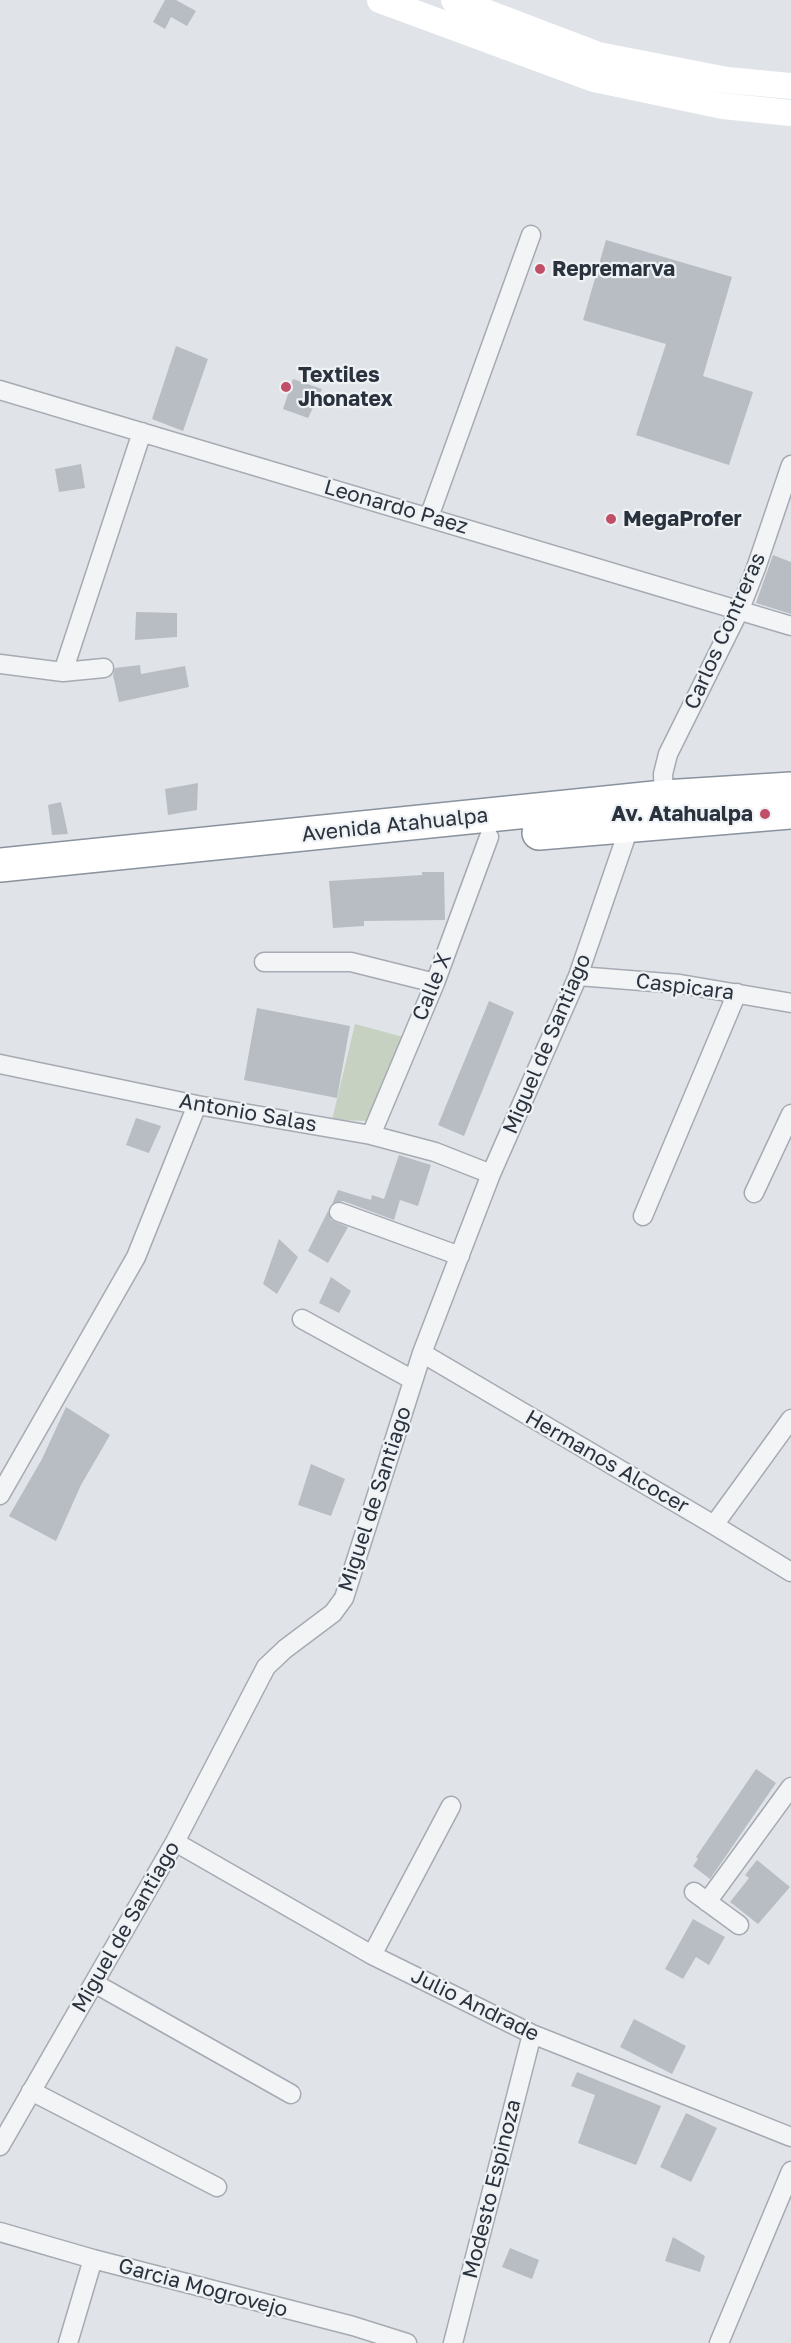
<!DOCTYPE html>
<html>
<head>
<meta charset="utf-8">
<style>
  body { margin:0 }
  canvas { display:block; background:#e0e3e8 }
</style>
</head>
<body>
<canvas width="791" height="2343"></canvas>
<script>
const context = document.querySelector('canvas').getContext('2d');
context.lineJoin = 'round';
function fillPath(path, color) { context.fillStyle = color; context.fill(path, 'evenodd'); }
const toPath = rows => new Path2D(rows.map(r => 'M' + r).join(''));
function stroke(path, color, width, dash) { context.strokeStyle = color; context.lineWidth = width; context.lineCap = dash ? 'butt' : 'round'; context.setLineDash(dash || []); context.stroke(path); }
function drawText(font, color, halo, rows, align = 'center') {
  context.font = font + ' "Golos Text",sans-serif'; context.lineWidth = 4.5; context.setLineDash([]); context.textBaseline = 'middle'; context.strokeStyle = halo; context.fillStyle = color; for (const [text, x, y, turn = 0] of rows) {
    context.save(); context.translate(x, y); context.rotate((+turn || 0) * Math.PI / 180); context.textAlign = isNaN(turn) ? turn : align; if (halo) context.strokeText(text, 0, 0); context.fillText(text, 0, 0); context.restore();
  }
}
const green = toPath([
  [355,1024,407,1038,370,1121,332,1120]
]);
const building = toPath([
  [165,0,176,0,196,11,187,26,171,17,165,29,153,22],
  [606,240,732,277,703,376,753,392,729,465,636,435,666,344,583,320],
  [176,346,208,359,183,431,152,419],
  [293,379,322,389,308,418,283,409],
  [81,464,85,488,59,492,55,469],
  [773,555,791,562,791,614,756,603],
  [136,612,177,613,177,637,135,640],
  [140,665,141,674,185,666,189,687,119,702,113,675,115,668],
  [198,783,197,810,168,815,165,789],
  [61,802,68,834,52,835,48,805],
  [422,872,444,872,445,920,364,921,364,926,333,928,329,881,422,875],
  [489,1001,514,1012,464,1136,438,1125],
  [257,1008,350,1026,337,1098,244,1080],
  [136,1118,161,1126,149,1153,126,1145],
  [399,1155,431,1165,418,1206,400,1200,394,1220,343,1201,332,1204,338,1190,371,1200,372,1195,384,1199],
  [328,1211,331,1220,348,1227,328,1263,308,1251],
  [279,1239,298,1257,277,1294,263,1284],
  [331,1277,351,1291,339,1313,319,1303],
  [66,1407,110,1435,81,1485,56,1541,9,1516,42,1459],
  [311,1464,345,1479,331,1516,298,1505],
  [756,1769,776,1783,710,1879,693,1866,698,1859,696,1857],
  [757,1860,790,1887,758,1924,730,1902,749,1878,745,1875],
  [693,1919,725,1937,709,1965,696,1957,683,1979,665,1969],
  [634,2019,686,2046,672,2074,620,2047],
  [577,2072,661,2106,636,2165,578,2143,595,2095,571,2086],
  [686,2113,717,2128,691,2182,660,2167],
  [673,2237,705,2256,700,2272,665,2261],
  [510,2248,539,2260,532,2279,502,2267]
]);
const street = toPath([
  [0,390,791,626],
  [429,517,531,235],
  [0,664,63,672,142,432],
  [63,672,104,668],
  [664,797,663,774,668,754,740,609,756,568,791,465],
  [264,962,351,962,435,983],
  [578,976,680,984,791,1003],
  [0,1064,197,1105,371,1135,435,1152,491,1174],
  [371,1135,435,983,489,837],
  [754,1193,791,1114],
  [339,1212,460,1256],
  [643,1216,737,993],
  [302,1319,413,1380],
  [422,1353,714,1525,791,1572],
  [0,1495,136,1257,197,1105],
  [714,1525,791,1419],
  [175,1842,372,1955,532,2034,791,2137],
  [694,1892,739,1925],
  [707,1902,791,1787],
  [372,1955,451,1806],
  [94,1983,291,2094],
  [31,2091,217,2187],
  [0,2146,175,1842,266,1667,285,1649,333,1613,344,1598,422,1353,491,1174,578,976,630,825],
  [0,2232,93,2259,353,2326,407,2343],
  [68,2343,93,2259],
  [453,2343,532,2034],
  [719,2343,791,2171]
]);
const secondary = toPath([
  [380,0,594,79,723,106,791,113],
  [454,0,598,55,727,80,791,86]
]);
const highway = toPath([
  [539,833,791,812],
  [0,865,664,797,791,789]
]);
const markers = [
  [540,269,6,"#c24f68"],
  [286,387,6,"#c24f68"],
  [611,519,6,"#c24f68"],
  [765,814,6,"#c24f68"]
];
const poiNames = [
  ["Repremarva",552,269],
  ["Textiles",298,375],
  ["Jhonatex",298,399],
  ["MegaProfer",623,519],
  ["Av. Atahualpa",753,814,"right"]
];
const streetNames = [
  ["Leonardo Paez",396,507,16],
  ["Carlos Contreras",725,631,-66],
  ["Avenida Atahualpa",395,825,-6],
  ["Calle X",432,987,-68],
  ["Caspicara",685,987,7],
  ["Miguel de Santiago",547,1044,-67],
  ["Antonio Salas",248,1113,10],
  ["Hermanos Alcocer",607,1462,30],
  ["Miguel de Santiago",375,1499,-72],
  ["Miguel de Santiago",126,1927,-60],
  ["Julio Andrade",475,2005,26],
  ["Modesto Espinoza",492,2189,-76],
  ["Garcia Mogrovejo",203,2288,15]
];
fillPath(green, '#c7d1c2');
fillPath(building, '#b8bdc4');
stroke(street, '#a6aab2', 21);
stroke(highway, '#89929d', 36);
stroke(street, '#f2f4f6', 18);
stroke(secondary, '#fff', 26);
stroke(highway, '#fff', 33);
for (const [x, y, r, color] of markers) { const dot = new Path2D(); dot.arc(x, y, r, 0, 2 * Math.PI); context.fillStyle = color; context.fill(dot); stroke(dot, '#eff2f5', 2); }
drawText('bold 21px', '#2a323e', '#eff2f5', poiNames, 'left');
drawText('21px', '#2a323e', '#eff2f5', streetNames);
</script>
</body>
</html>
